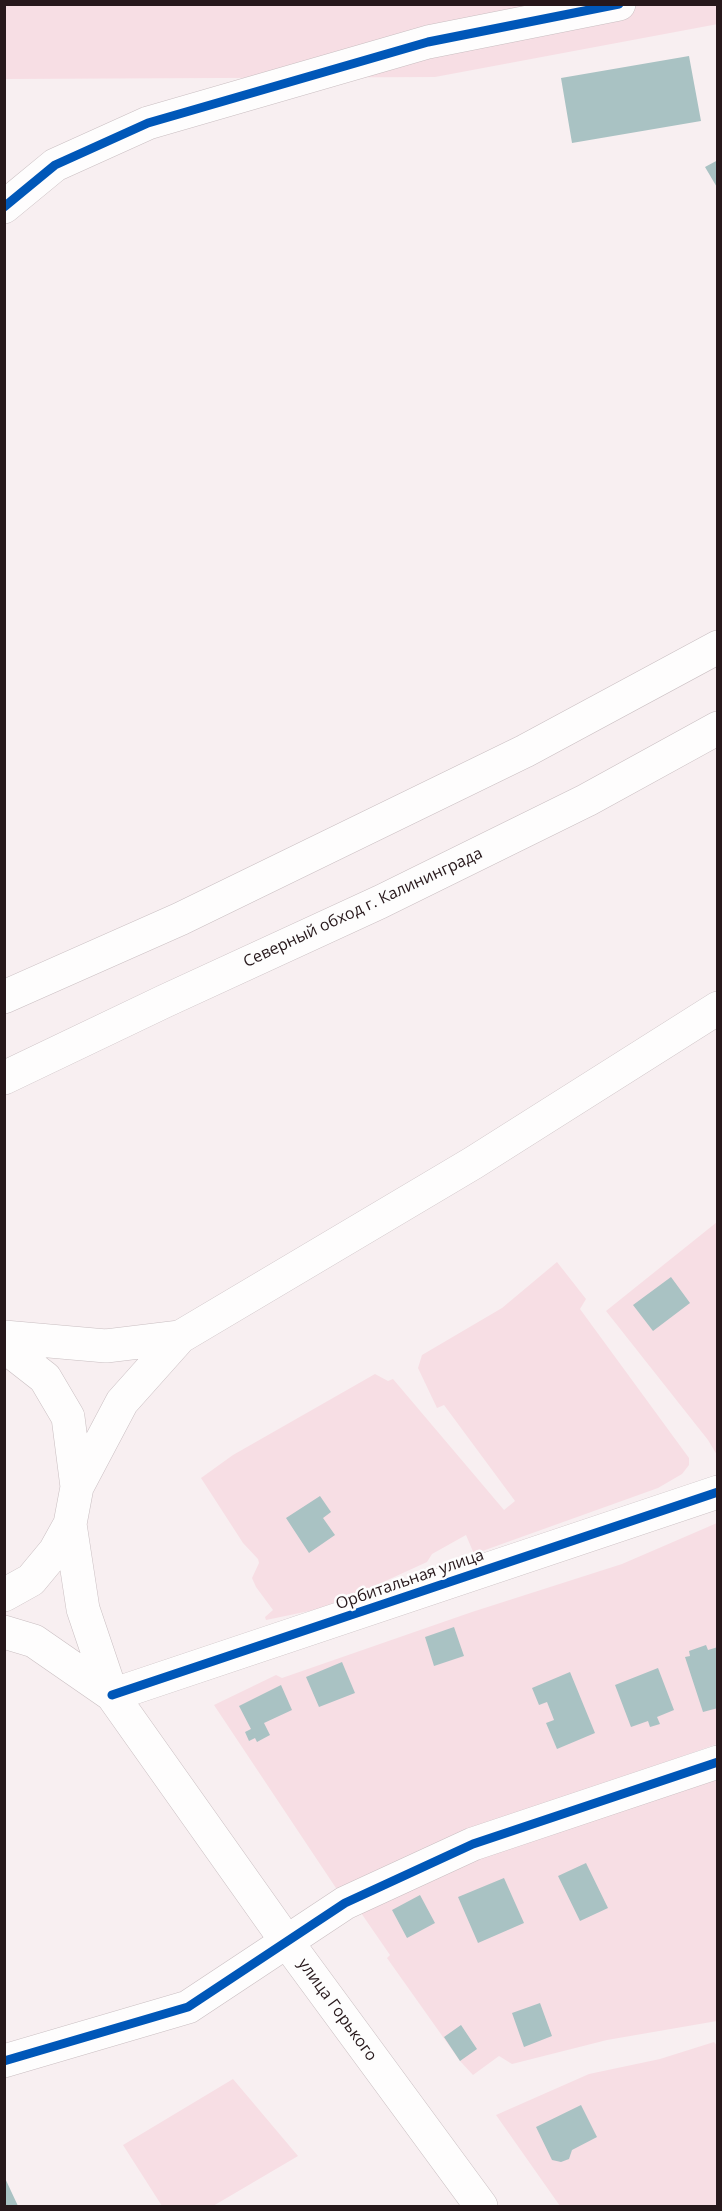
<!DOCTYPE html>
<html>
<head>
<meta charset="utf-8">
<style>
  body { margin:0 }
  #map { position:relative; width:722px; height:2211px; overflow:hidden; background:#f8eff1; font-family:"Open Sans",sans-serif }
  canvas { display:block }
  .frame { position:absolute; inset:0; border:6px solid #27181b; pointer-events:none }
</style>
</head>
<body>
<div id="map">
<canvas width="722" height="2211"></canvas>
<div class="frame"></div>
</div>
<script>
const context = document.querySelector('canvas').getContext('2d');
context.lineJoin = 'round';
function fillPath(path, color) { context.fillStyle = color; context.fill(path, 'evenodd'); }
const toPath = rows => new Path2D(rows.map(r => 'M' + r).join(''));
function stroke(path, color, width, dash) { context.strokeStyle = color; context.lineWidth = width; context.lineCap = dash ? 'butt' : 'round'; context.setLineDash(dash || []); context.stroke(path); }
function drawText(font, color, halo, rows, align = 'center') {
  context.font = font + ' "Open Sans",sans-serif'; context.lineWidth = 5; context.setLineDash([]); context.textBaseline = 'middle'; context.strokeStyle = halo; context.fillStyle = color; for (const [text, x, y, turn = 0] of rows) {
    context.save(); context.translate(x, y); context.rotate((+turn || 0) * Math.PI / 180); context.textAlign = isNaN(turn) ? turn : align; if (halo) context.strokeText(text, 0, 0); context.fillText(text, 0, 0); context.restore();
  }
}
const green = toPath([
  [717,4,718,24,435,77,5,79,4,5],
  [717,1222,717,1455,708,1440,606,1311],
  [557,1262,586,1299,580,1309,689,1458,689,1465,682,1474,658,1488,474,1554,466,1535,432,1554,427,1562,381,1583,319,1609,266,1620,265,1617,273,1610,256,1587,252,1578,259,1563,258,1559,243,1543,201,1478,233,1455,375,1374,388,1381,393,1379,504,1510,515,1501,444,1405,437,1408,418,1368,422,1355,502,1308],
  [717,1523,717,1744,564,1798,338,1891,214,1705,276,1675,282,1678,472,1612,622,1564],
  [717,1776,717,2021,607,2040,512,2064,499,2056,473,2075,460,2061,387,1958,390,1955,359,1910,470,1858],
  [714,2042,718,2047,717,2206,560,2206,496,2115,589,2074,660,2059],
  [233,2079,298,2156,213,2206,162,2206,123,2145]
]);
const building = toPath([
  [689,56,701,121,572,143,561,78],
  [718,160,718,189,705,167],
  [671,1277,690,1303,653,1331,633,1305],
  [320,1496,331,1512,323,1518,335,1535,309,1553,286,1518],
  [454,1627,464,1656,434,1666,425,1637],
  [706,1645,708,1650,718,1647,718,1708,703,1712,685,1657,690,1656,689,1651],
  [342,1662,355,1693,319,1707,306,1677],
  [658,1668,674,1710,657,1717,660,1724,650,1727,648,1721,631,1727,615,1685],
  [570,1672,595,1733,557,1749,546,1723,554,1720,547,1702,539,1705,532,1688],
  [281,1685,292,1710,264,1723,270,1735,257,1742,255,1738,249,1741,245,1732,251,1729,239,1706],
  [586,1863,608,1908,580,1921,558,1876],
  [504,1878,524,1923,478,1943,458,1897],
  [420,1895,435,1923,407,1938,392,1910],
  [540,2003,552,2036,524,2047,512,2013],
  [461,2025,477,2049,460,2061,444,2037],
  [581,2105,597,2137,572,2150,569,2159,561,2162,552,2160,536,2127],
  [4,2176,18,2206,4,2206]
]);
const minor = toPath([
  [4,207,55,165,148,123,428,42,619,4],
  [112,1695,718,1492],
  [4,2061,188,2007,345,1903,473,1844,718,1762]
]);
const primary = toPath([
  [4,1337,106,1346,180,1337],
  [4,1346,45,1378,68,1417,77,1487,70,1524,55,1551,31,1580,4,1595],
  [77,1487,122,1402,180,1337,473,1163,718,1008],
  [70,1524,83,1609,112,1695,287,1942,481,2206],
  [4,1632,34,1641,112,1695]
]);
const trunk = toPath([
  [4,997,180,919,525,751,718,647],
  [4,1078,165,1001,380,902,587,800,718,728]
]);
const cycleway = toPath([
  [4,207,55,165,148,123,428,42,619,4],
  [112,1695,718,1492],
  [4,2061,188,2007,345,1903,473,1844,718,1762]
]);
const streetNames = [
  ["Северный обход г. Калининграда",363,908,-25],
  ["Орбитальная улица",410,1580,-19],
  ["улица Горького",337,2010,54]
];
fillPath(green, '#f7dee4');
fillPath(building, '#a9c2c3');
stroke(minor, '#c9bec1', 34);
stroke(primary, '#c9bec1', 34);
stroke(trunk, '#c9bec1', 34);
stroke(minor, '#fefdfd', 33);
stroke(primary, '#fefdfd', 33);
stroke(trunk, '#fefdfd', 33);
stroke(cycleway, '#0057b8', 9);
drawText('16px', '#27181b', '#fdfdfd', streetNames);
</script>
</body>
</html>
